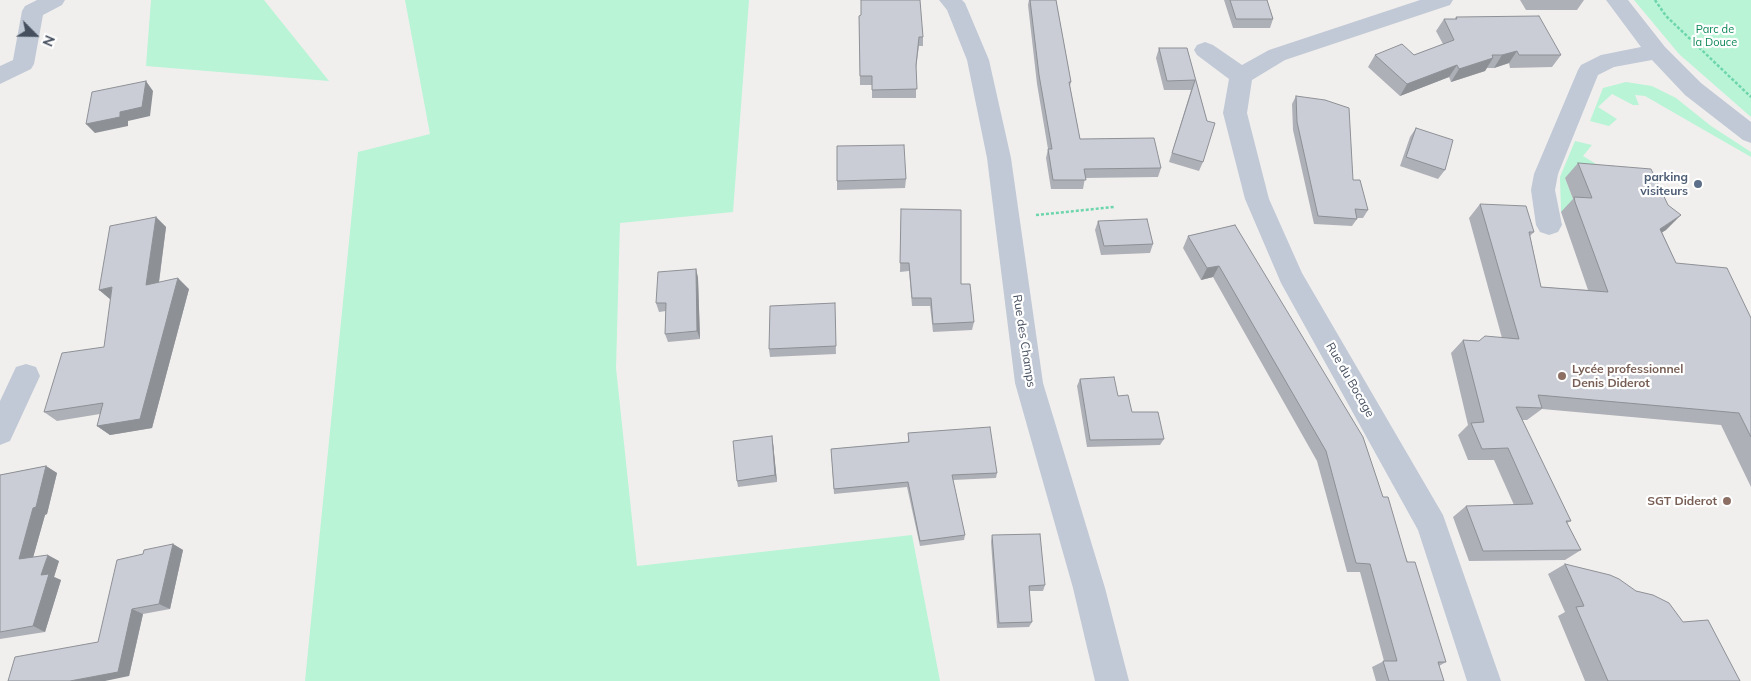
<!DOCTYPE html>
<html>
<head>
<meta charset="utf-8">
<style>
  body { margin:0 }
  #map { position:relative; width:1751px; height:681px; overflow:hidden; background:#f1efee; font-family:Mulish,sans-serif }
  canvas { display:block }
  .north { position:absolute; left:10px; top:10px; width:50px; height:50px; -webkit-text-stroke:4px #fff; paint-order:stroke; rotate:113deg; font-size:14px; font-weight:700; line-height:20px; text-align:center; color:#454f5e }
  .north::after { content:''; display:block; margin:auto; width:18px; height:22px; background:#454f5e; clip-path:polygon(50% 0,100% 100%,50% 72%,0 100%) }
</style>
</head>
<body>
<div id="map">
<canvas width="1751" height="681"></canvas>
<div class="north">N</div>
</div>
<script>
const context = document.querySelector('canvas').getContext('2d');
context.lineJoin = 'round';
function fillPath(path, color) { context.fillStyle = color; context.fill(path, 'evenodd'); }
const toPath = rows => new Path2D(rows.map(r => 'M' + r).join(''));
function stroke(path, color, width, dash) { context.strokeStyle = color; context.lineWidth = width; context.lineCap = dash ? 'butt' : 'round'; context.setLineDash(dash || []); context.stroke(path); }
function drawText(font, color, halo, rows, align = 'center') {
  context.font = font + ' Mulish,sans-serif'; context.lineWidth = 4.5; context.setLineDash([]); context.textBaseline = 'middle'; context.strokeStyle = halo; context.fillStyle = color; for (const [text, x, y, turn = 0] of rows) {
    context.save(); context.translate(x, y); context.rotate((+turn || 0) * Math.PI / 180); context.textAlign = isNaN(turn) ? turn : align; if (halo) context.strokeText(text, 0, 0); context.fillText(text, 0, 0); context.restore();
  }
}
const green = toPath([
  [151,0,264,0,329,81,146,66],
  [405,0,749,0,733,212,620,223,616,368,637,566,912,535,940,681,305,681,358,152,430,134],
  [1634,0,1751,0,1751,117,1679,54],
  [1626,82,1652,86,1676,98,1711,126,1751,152,1751,157,1645,96,1635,95,1639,105,1633,105,1612,94,1598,107,1617,119,1609,126,1590,121,1603,88],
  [1575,141,1592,145,1583,156,1624,181,1565,178,1578,213,1561,212,1560,177]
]);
const path = toPath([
  [1655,0,1666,16,1751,97],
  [1036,215,1114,207]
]);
const minor = toPath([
  [37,0,65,0,62,5,43,15,34,64,31,69,0,84,0,66,13,60,22,11,25,6,37,0],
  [939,0,962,0,965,3,989,60,1011,158,1043,383,1105,588,1129,681,1095,681,1073,588,1015,383,987,158,967,60,947,10,939,0],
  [1420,0,1453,0,1450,5,1285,60,1252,80,1247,113,1269,199,1302,273,1443,515,1501,681,1467,681,1418,530,1281,283,1245,199,1223,113,1229,79,1197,55,1194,50,1197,45,1205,42,1213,45,1242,65,1269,50,1420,0],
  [1606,0,1628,0,1665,47,1701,83,1751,122,1751,143,1743,140,1685,95,1652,60,1614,67,1598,75,1558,174,1555,190,1562,225,1558,232,1549,235,1540,232,1536,225,1531,190,1534,174,1578,70,1581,65,1601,55,1641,47,1606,0],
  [26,364,36,367,40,376,10,441,0,445,0,401,16,367,26,364]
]);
const wall = toPath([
  [1029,0,1056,0,1071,82,1070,86,1080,139,1161,168,1158,177,1085,178,1083,189,1051,189,1046,158,1048,149,1037,84,1028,5],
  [1224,0,1267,0,1273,19,1270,28,1233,28],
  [1520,0,1584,0,1577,10,1526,10],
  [859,16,923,37,923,46,919,46,916,69,916,98,872,98,872,85,860,85],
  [1456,17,1561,55,1552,67,1510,68,1509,63,1494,68,1487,68,1485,71,1451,82,1449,77,1400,96,1368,67,1375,55,1414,55,1443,44,1436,31,1444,19,1455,19],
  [1159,48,1187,48,1207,121,1203,162,1199,171,1169,162,1191,90,1164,90,1156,58],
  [1296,96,1353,180,1368,210,1363,218,1357,218,1357,219,1352,226,1314,224,1293,130,1292,104],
  [1416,128,1445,170,1438,179,1400,166,1410,137],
  [1578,163,1666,230,1662,232,1676,263,1751,318,1751,487,1721,425,1542,409,1527,420,1522,420,1571,521,1567,523,1581,550,1565,560,1469,561,1453,517,1466,506,1514,505,1494,460,1468,460,1458,435,1468,425,1451,353,1463,340,1479,341,1502,338,1469,218,1480,204,1534,232,1530,236,1541,287,1588,290,1561,212,1573,199,1565,178],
  [906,179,905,188,837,190,837,181],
  [901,209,961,284,974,322,972,330,933,332,930,306,912,306,909,271,900,272],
  [156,217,166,227,159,283,189,289,152,428,110,435,97,426,100,414,57,421,44,412,104,347],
  [1098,221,1153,244,1150,253,1101,255,1095,230],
  [1235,225,1383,497,1446,662,1439,666,1444,681,1376,681,1372,667,1384,661,1360,572,1347,572,1317,461,1213,277,1201,280,1183,248,1188,236],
  [696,269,698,278,700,339,668,342,665,334,666,311,659,312,656,303],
  [835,311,836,354,770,357,769,349],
  [1080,379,1118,396,1132,412,1164,439,1160,445,1087,447,1077,386],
  [908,433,997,473,996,478,953,480,965,535,964,540,920,546,907,487,834,494,831,449,908,442],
  [773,443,777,482,738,487,737,481],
  [46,466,57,473,47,514,45,515,33,557,59,561,54,577,61,580,45,632,0,639,0,475],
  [992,535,1045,585,1043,591,1029,591,1032,622,1029,627,997,628,991,542],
  [173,544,183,550,170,609,143,614,129,676,98,642,143,554],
  [1565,564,1636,591,1683,622,1740,681,1585,681,1558,616,1565,612,1548,574]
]);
const shadedWall = toPath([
  [1517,51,1509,63,1494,68,1502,55],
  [1493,58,1485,71,1451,82,1459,69],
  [1457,65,1449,77,1400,96,1407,84],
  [146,81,153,91,150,116,128,121,128,126,95,133,86,124],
  [1681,215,1666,230,1645,243,1660,229],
  [156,217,166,227,157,296,146,285],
  [1219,266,1213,277,1201,280,1207,268],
  [696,269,698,278,700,339,697,331],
  [178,278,189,289,152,428,110,435,97,426],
  [112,287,111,300,99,290],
  [772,436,773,443,777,482,775,475],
  [46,466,57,473,47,514,45,515,31,565,19,559,33,508],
  [173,544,183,550,170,609,159,604],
  [48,555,59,561,54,577,61,580,45,632,33,626,41,575],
  [132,609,143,614,129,676,105,681,70,681]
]);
const building = toPath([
  [861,0,920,0,923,37,919,37,916,65,917,89,872,90,872,76,860,76,859,16,861,15,861,0],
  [1030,0,1056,0,1071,82,1069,82,1080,139,1154,138,1161,168,1084,169,1086,180,1053,180,1048,149,1052,149,1039,75,1030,0],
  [1230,0,1267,0,1273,19,1236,19,1230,0],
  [1539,16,1561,55,1519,55,1517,51,1502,55,1492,55,1493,58,1459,69,1457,65,1407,84,1375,55,1402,44,1414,55,1454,40,1444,19,1457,19,1456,17,1539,16],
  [1159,48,1187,48,1207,121,1215,123,1203,162,1172,153,1195,80,1167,81,1159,48],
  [146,81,142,107,120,112,120,117,86,124,92,92,146,81],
  [1296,96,1325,100,1349,108,1353,180,1360,180,1368,210,1355,209,1357,219,1318,216,1297,122,1296,96],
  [1416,128,1453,140,1445,170,1406,157,1416,128],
  [904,145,906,179,837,181,837,146,904,145],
  [1578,163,1651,169,1668,205,1681,215,1660,229,1676,263,1727,268,1751,318,1751,437,1739,413,1538,395,1542,408,1516,407,1571,521,1566,521,1581,550,1483,551,1466,506,1533,504,1508,448,1482,449,1471,423,1484,422,1463,340,1479,341,1485,336,1519,339,1480,204,1526,206,1534,232,1529,232,1541,287,1608,292,1575,202,1574,197,1592,198,1578,163],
  [901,209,961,210,961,284,970,284,974,322,933,324,931,298,912,298,909,263,900,263,901,209],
  [156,217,146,285,178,278,140,419,97,426,103,403,44,412,62,353,104,347,112,287,99,290,110,226,156,217],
  [1147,219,1153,244,1104,246,1098,221,1147,219],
  [1235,225,1363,437,1383,497,1388,497,1407,562,1415,562,1446,662,1438,662,1444,681,1389,681,1383,661,1397,661,1370,564,1356,563,1326,451,1219,266,1207,268,1188,236,1235,225],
  [696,269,697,331,665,334,666,303,656,303,658,272,696,269],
  [835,303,836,346,769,349,770,306,835,303],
  [1114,377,1118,396,1128,395,1132,412,1158,412,1164,439,1090,440,1080,379,1114,377],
  [990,427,997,473,952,475,965,535,920,541,908,482,834,489,831,449,909,442,908,433,990,427],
  [772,436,775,475,737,481,733,441,772,436],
  [46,466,36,507,33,508,19,559,48,555,41,575,49,574,33,626,0,632,0,475,46,466],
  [1040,534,1045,585,1029,586,1032,622,999,623,992,535,1040,534],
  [173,544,159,604,132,609,118,672,70,681,8,681,15,657,98,642,117,560,143,554,144,550,173,544],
  [1565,564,1610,575,1619,579,1636,591,1653,595,1669,603,1683,622,1708,620,1740,681,1608,681,1576,607,1584,606,1565,564]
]);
const markers = [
  [1698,184,5,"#5c6f8a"],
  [1562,376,5,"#8d6e63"],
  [1727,501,5,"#8d6e63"]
];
const farParknames = [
  ["Parc de",1715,30],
  ["la Douce",1715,43]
];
const serviceNames = [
  ["parking",1688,177],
  ["visiteurs",1688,191]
];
const streetNames = [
  ["Rue des Champs",1024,341,81],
  ["Rue du Bocage",1350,380,60]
];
const educationNames = [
  ["Lycée professionnel",1572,369],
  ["Denis Diderot",1572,383],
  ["SGT Diderot",1717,501,"right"]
];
fillPath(green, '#b8f4d5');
stroke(path, '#6cd5ac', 2.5, [3, 2]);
fillPath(minor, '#c0c9d5');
fillPath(wall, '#aeb0b7');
fillPath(shadedWall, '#8d9095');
fillPath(building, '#cacdd5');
stroke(building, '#8d9095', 1);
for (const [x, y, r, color] of markers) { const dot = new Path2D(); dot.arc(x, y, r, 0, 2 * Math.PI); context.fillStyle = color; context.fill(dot); stroke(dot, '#fff', 2); }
drawText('11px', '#0d8757', '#fff', farParknames);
drawText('bold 12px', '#4e5e75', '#fff', serviceNames, 'right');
drawText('12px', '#454f5e', '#fff', streetNames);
drawText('bold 12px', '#785e54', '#fff', educationNames, 'left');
</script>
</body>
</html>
